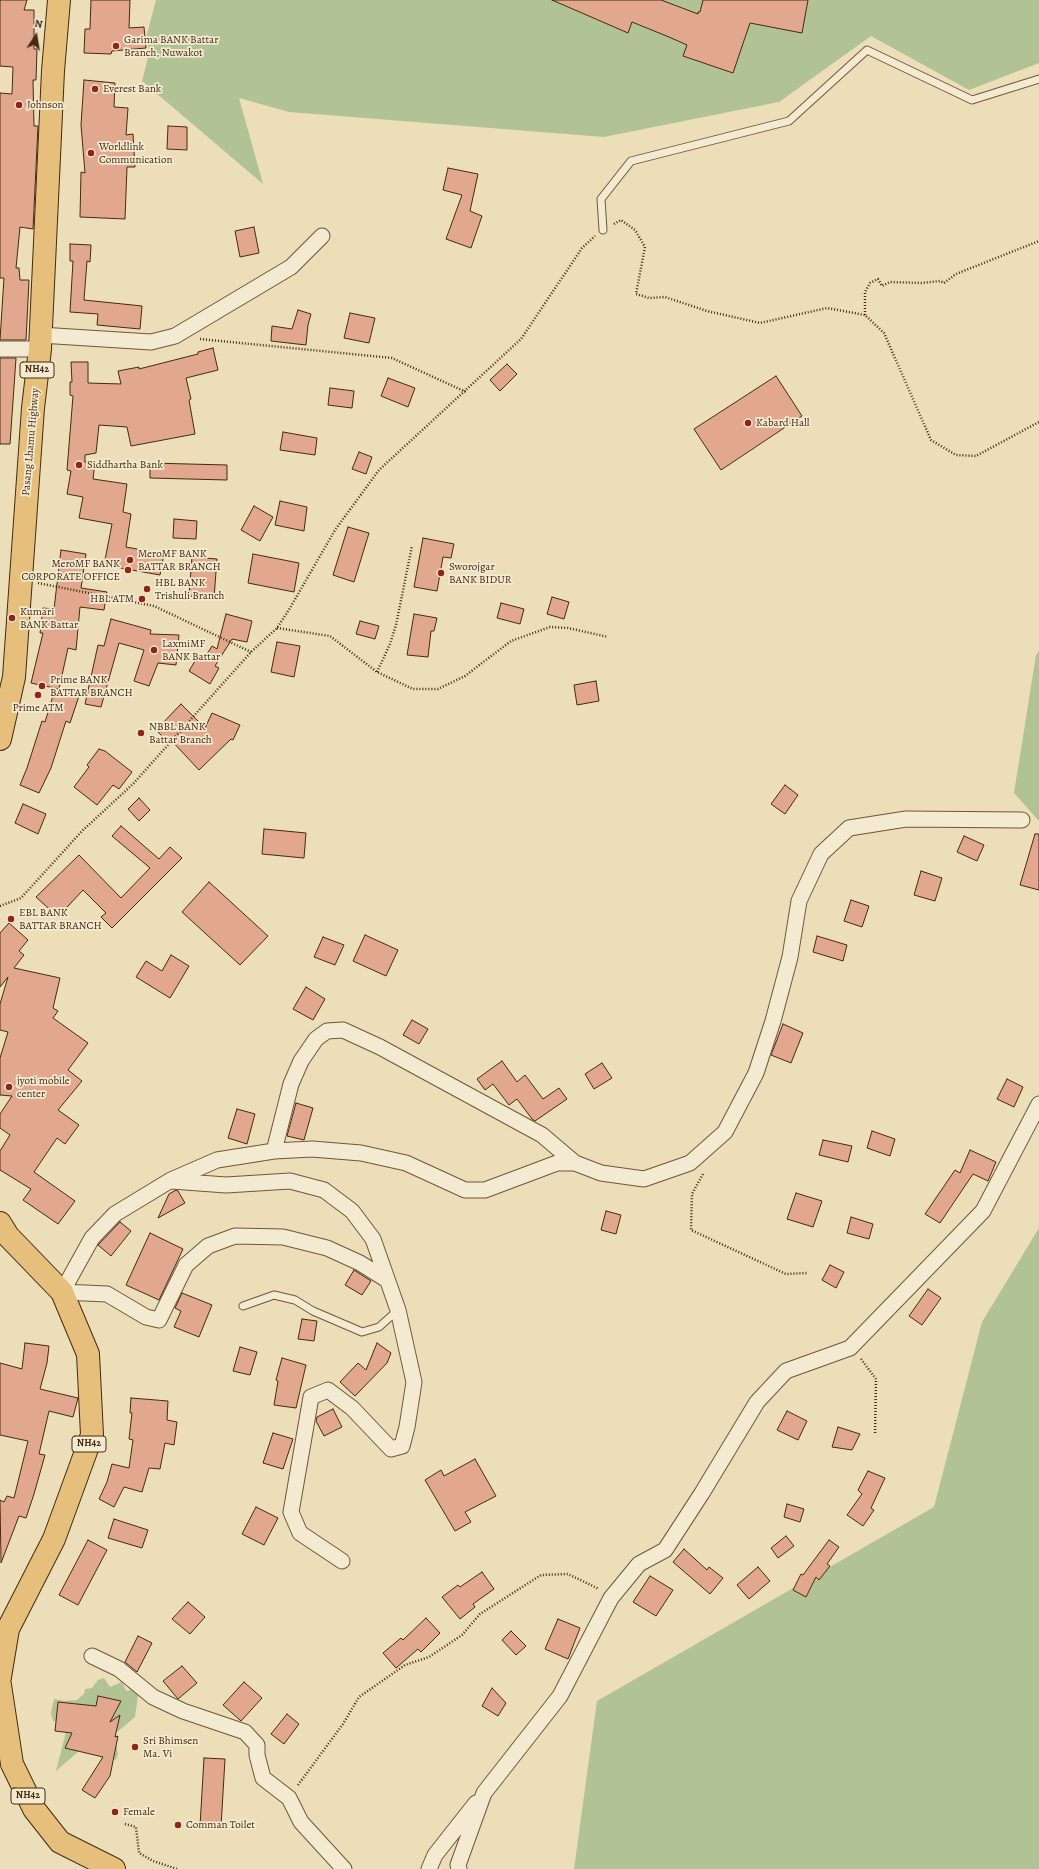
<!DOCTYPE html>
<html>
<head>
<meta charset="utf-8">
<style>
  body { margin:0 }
  #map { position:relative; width:1039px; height:1869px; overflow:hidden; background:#ecdeb8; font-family:Alegreya,serif }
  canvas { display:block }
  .north { position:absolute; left:16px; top:16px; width:40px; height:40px; -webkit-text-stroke:3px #f3ead1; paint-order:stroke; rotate:12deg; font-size:11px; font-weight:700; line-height:16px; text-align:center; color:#442a10 }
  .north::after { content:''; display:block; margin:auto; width:14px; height:18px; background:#442a10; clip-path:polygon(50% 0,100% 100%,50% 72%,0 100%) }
</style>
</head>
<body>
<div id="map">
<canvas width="1039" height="1869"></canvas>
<div class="north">N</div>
</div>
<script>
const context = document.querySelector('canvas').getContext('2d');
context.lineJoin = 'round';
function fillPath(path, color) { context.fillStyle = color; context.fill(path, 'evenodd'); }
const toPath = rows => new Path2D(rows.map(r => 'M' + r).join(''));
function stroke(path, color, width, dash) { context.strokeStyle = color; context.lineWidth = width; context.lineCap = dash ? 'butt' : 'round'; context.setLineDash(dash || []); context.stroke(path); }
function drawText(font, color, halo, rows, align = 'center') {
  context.font = font + ' Alegreya,serif'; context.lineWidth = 3.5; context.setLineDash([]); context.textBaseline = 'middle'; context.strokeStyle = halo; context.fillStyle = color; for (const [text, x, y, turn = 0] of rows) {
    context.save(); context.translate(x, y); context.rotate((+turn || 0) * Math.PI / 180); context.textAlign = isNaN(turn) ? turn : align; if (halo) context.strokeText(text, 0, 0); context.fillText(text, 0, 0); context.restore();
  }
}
const green = toPath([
  [156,0,1039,0,1039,63,969,90,871,36,779,102,604,137,289,112,239,98,263,184,142,81,149,54,147,34],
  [1039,651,1039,821,1014,793,1036,655],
  [1039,1228,1039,1869,574,1869,597,1701,934,1507,982,1322],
  [104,1678,110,1687,122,1682,126,1691,135,1689,138,1696,135,1717,116,1733,115,1739,118,1754,116,1760,104,1754,80,1750,56,1771,69,1720,53,1721,51,1713,54,1699,65,1701,77,1700,84,1694,85,1689,92,1688,98,1680]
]);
const building = toPath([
  [0,0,27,0,24,10,34,10,34,49,37,49,36,80,33,80,34,126,38,126,33,229,20,227,16,268,19,268,20,280,29,280,26,340,0,340,4,278,0,278,0,93,12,94,13,67,0,66,0,0],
  [91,0,130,0,129,28,144,27,146,48,112,51,111,54,84,53,85,29,90,29,91,0],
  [552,0,661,0,698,14,698,12,700,12,703,0,808,0,802,33,750,23,733,73,683,56,687,45,669,37,632,22,628,33,552,0],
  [84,80,115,83,114,107,128,108,126,135,133,134,135,167,127,167,125,219,80,217,81,172,85,173,81,125,84,80],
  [168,126,187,127,187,150,167,149,168,126],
  [448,168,478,174,470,211,482,216,471,248,446,239,462,195,443,190,448,168],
  [254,227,259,253,240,257,235,231,254,227],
  [70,244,91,245,90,262,87,261,84,300,142,306,140,329,97,325,98,314,70,312,73,261,70,261,70,244],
  [298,310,311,314,308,325,306,345,271,341,272,326,292,329,298,310],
  [350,313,375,318,369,343,344,338,350,313],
  [213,348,218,370,186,378,191,399,189,400,195,434,131,446,127,427,99,425,96,453,85,455,85,462,95,462,93,479,127,484,123,512,131,514,126,547,164,554,160,575,104,565,112,524,79,518,83,497,67,494,71,471,67,470,73,396,70,395,70,382,72,382,71,362,88,362,88,383,121,384,118,371,139,367,139,369,198,354,198,352,213,348],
  [0,358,16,358,10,444,0,444,0,358],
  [507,364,517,374,500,391,490,380,507,364],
  [776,376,802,416,721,470,694,429,776,376],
  [388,378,415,388,408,407,381,396,388,378],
  [330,388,354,391,352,408,328,405,330,388],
  [283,432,317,438,315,455,280,450,283,432],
  [359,452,372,457,366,474,352,469,359,452],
  [150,463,227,465,227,480,150,478,150,463],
  [280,501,307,507,304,531,275,525,280,501],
  [254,506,273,517,260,541,241,530,254,506],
  [174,519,197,521,196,539,173,538,174,519],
  [348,527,369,533,354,582,333,575,348,527],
  [423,538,454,544,451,558,443,557,437,591,414,587,423,538],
  [61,550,86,554,81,588,107,592,104,610,80,607,76,650,68,648,59,689,31,683,43,633,40,633,43,608,54,609,61,550],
  [253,554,299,563,294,592,248,583,253,554],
  [192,557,217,559,214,598,189,596,192,557],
  [552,597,569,602,564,619,547,614,552,597],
  [501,603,524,609,520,624,497,618,501,603],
  [226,614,252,621,247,642,232,639,215,666,219,668,210,684,189,671,198,656,204,659,212,646,217,649,226,614],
  [414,614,437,618,434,631,431,631,428,657,407,655,414,614],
  [111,619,151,630,150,634,179,635,176,665,158,663,149,686,134,681,144,650,119,643,101,707,85,704,98,645,104,646,111,619],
  [360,621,379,626,375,639,356,634,360,621],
  [277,642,300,646,294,677,271,672,277,642],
  [596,681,599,701,577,705,574,685,596,681],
  [55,689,79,696,70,723,66,721,51,768,39,793,20,785,27,768,42,721,45,722,55,689],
  [181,704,205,728,212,713,240,725,233,740,231,739,199,770,170,739,168,742,156,730,181,704],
  [99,749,105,751,132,772,119,789,113,785,97,805,74,787,89,767,87,765,99,749],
  [785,785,798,795,785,814,771,804,785,785],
  [139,798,150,810,139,821,128,809,139,798],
  [23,804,46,814,38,834,15,823,23,804],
  [121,826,159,859,170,847,182,858,112,928,101,917,106,913,83,890,58,917,36,897,79,855,121,898,150,868,112,836,121,826],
  [264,829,306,833,304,858,262,854,264,829],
  [1035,834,1039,834,1039,890,1020,885,1035,834],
  [964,836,984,845,977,861,957,852,964,836],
  [921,871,942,878,935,901,914,895,921,871],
  [209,882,268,936,240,965,182,912,209,882],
  [851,900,869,906,862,927,844,921,851,900],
  [9,923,28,940,19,951,24,955,14,968,60,978,53,1008,58,1011,53,1018,88,1043,68,1070,82,1081,58,1110,79,1125,65,1144,57,1138,34,1172,75,1201,58,1224,23,1200,31,1189,0,1170,0,1151,10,1135,0,1128,0,1114,12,1096,0,1095,0,1058,8,1032,0,1030,0,1004,8,977,0,987,0,933,9,923],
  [365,935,398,950,386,976,353,961,365,935],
  [817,936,847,945,843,961,813,952,817,936],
  [323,937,344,945,335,965,314,957,323,937],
  [171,955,189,966,170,998,136,977,146,961,162,971,171,955],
  [306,987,325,999,313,1020,293,1009,306,987],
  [412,1020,428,1029,419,1044,403,1035,412,1020],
  [783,1024,803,1033,791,1063,771,1055,783,1024],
  [502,1061,517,1082,525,1075,543,1099,559,1088,567,1099,535,1121,532,1119,517,1099,509,1105,493,1084,485,1090,477,1079,502,1061],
  [602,1063,612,1078,594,1089,585,1074,602,1063],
  [1007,1079,1023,1087,1014,1107,997,1099,1007,1079],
  [296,1103,313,1108,304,1140,287,1136,296,1103],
  [237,1109,255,1114,247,1144,228,1138,237,1109],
  [872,1131,895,1139,890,1156,867,1148,872,1131],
  [823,1140,852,1146,848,1162,819,1155,823,1140],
  [970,1150,996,1162,988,1181,973,1174,940,1223,925,1214,955,1170,960,1173,970,1150],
  [176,1190,178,1191,185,1203,158,1218,169,1194,176,1190],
  [796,1193,822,1201,813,1227,787,1219,796,1193],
  [606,1211,621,1215,616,1234,601,1230,606,1211],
  [851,1217,873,1224,869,1239,847,1233,851,1217],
  [120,1222,131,1231,111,1256,98,1245,120,1222],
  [150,1233,183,1249,159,1300,126,1285,150,1233],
  [830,1265,844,1272,836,1288,822,1280,830,1265],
  [354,1270,371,1281,362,1295,345,1285,354,1270],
  [928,1289,941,1298,922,1325,909,1316,928,1289],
  [182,1293,212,1305,199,1337,174,1327,181,1311,175,1308,182,1293],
  [302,1319,317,1321,314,1341,298,1339,302,1319],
  [25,1343,49,1346,47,1363,40,1389,78,1398,73,1417,49,1411,39,1454,45,1455,34,1494,26,1518,19,1516,1,1563,0,1500,4,1502,7,1496,14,1498,28,1441,0,1435,0,1363,22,1369,25,1343],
  [377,1343,391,1353,387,1363,355,1396,340,1382,358,1363,366,1370,377,1343],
  [240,1347,257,1352,250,1375,233,1371,240,1347],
  [282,1358,306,1365,296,1408,274,1405,278,1381,276,1380,282,1358],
  [131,1398,168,1401,167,1420,177,1422,174,1445,165,1443,160,1469,149,1468,142,1492,124,1487,114,1507,99,1499,107,1482,112,1464,129,1468,133,1440,129,1439,132,1413,130,1413,131,1398],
  [333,1409,342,1427,324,1436,316,1421,317,1417,333,1409],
  [787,1411,807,1421,798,1440,777,1430,787,1411],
  [838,1427,860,1434,852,1450,832,1447,838,1427],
  [273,1433,293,1439,283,1469,263,1463,273,1433],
  [475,1459,496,1496,465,1512,471,1522,455,1531,425,1480,441,1470,444,1476,475,1459],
  [868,1471,885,1478,871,1508,874,1510,863,1526,847,1515,862,1494,858,1490,868,1471],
  [787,1504,804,1509,800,1522,784,1517,787,1504],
  [256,1507,278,1518,264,1545,242,1534,256,1507],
  [114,1519,148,1530,142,1548,108,1538,114,1519],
  [786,1536,794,1546,778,1558,771,1548,786,1536],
  [88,1540,107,1550,78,1605,59,1595,88,1540],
  [829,1540,839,1547,827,1564,830,1566,819,1580,816,1577,806,1597,793,1590,801,1574,803,1575,829,1540],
  [684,1549,707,1570,709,1567,723,1578,710,1594,673,1562,684,1549],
  [758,1567,770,1581,749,1599,737,1585,758,1567],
  [482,1572,494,1589,473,1604,475,1607,460,1619,442,1597,458,1585,460,1587,482,1572],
  [650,1576,673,1590,656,1616,633,1602,650,1576],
  [188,1602,205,1617,190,1634,172,1619,188,1602],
  [426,1618,440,1633,421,1652,418,1649,396,1668,383,1653,401,1638,403,1640,426,1618],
  [558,1619,580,1628,568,1659,545,1649,558,1619],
  [511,1631,526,1646,516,1655,502,1640,511,1631],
  [138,1636,152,1643,137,1672,125,1662,138,1636],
  [182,1666,197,1683,178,1699,163,1681,182,1666],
  [244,1682,262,1698,241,1721,223,1705,244,1682],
  [492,1688,506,1703,498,1716,482,1706,492,1688],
  [98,1696,121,1701,110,1722,120,1715,115,1737,118,1736,110,1776,95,1798,82,1790,103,1757,65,1748,72,1733,55,1731,58,1702,96,1706,98,1696],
  [287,1714,299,1724,284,1744,271,1734,287,1714],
  [204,1758,225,1759,221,1827,200,1826,204,1758]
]);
const path = toPath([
  [614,224,621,220,635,230,645,247,636,294,649,298,665,297,707,311,760,323,827,308,865,315,884,333,931,440,956,455,976,456,1039,422],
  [865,315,865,292,870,283,878,279,882,286,890,282,922,283,940,281,944,283,956,274,1039,241],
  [200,339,392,358,466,392],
  [38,583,154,606,251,652],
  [277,628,330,636,377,672,413,689,438,689,465,676,511,641,550,627,568,628,608,637],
  [377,672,390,644,396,625,412,546],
  [0,906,21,898,82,831,133,784,251,652,277,628,290,608,335,530,379,470,521,339,582,248,595,236],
  [703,1174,692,1194,691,1230,786,1274,807,1273],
  [861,1359,876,1379,875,1435],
  [298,1785,343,1724,359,1697,405,1665,429,1657,462,1635,480,1614,541,1575,568,1574,599,1589],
  [125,1824,136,1827,139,1853,153,1861,177,1869]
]);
const service = toPath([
  [603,230,601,199,631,161,789,121,867,50,972,100,1039,79],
  [243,1306,274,1295,295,1300,313,1311,362,1332,379,1327,398,1310]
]);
const minor = toPath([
  [40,335,151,342,175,336,291,267,322,236],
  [0,349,40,349],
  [274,1151,291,1084,301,1061,316,1039,327,1031,343,1030,380,1047,542,1135,575,1163],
  [172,1181,226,1185,290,1181,324,1190,352,1211,373,1239,398,1310,414,1382,407,1427,402,1446,391,1449,352,1408,328,1390,311,1397,291,1512,300,1533,342,1561],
  [387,1280,360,1263,327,1248,283,1237,235,1236,208,1246,186,1265,159,1320,146,1317,107,1294,62,1292,92,1238,115,1214,171,1180,217,1160,274,1151,312,1149,361,1153,406,1163,465,1190,485,1190,557,1163,575,1163,601,1173,644,1179,690,1163,725,1132,756,1073,773,1021,790,957,799,901,821,854,849,828,906,819,1022,820],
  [92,1656,119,1669,153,1697,183,1711,245,1732,257,1745,257,1755,263,1778,289,1798,301,1822,344,1869],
  [429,1869,435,1855,476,1803],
  [459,1869,458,1865,484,1793,560,1696,611,1598,639,1564,665,1550,702,1493,757,1402,786,1371,850,1348,983,1211,1039,1104]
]);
const primary = toPath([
  [0,739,14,677,33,408,40,349,53,71,59,0],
  [0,1223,8,1236,62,1292,88,1354,92,1435,54,1539,8,1629,0,1677],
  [0,1685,12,1764,34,1809,60,1842,114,1869]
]);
const markers = [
  [116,46,4,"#8f2418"],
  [95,89,4,"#8f2418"],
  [19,105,4,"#8f2418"],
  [91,153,4,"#8f2418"],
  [748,423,4,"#8f2418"],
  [79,465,4,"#8f2418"],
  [130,560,4,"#8f2418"],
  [128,570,4,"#8f2418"],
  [441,573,4,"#8f2418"],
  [147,589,4,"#8f2418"],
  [142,599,4,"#8f2418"],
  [12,618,4,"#8f2418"],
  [154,650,4,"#8f2418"],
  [42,686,4,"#8f2418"],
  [38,695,4,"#8f2418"],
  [141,733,4,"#8f2418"],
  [11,919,4,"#8f2418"],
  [9,1087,4,"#8f2418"],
  [135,1747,4,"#8f2418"],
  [115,1812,4,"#8f2418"],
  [178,1825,4,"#8f2418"]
];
const shields = [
  [37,370,34],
  [89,1444,34],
  [28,1796,34]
];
const shieldNames = [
  ["NH42",37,370],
  ["NH42",89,1444],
  ["NH42",28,1796]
];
const poiNames = [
  ["Garima BANK Battar",124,40],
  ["Branch, Nuwakot",124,53],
  ["Everest Bank",103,89],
  ["Johnson",27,105],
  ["Worldlink",99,147],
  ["Communication",99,160],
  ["Kabard Hall",756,423],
  ["Siddhartha Bank",87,465],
  ["MeroMF BANK",138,554],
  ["BATTAR BRANCH",138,567],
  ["MeroMF BANK",120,564,"right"],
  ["CORPORATE OFFICE",120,577,"right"],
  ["Sworojgar",449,567],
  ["BANK BIDUR",449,580],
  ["HBL BANK",155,583],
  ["Trishuli Branch",155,596],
  ["HBL ATM",134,599,"right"],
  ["Kumari",20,612],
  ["BANK Battar",20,625],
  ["LaxmiMF",162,644],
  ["BANK Battar",162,657],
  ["Prime BANK",50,680],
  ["BATTAR BRANCH",50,693],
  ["Prime ATM",38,708,"center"],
  ["NBBL BANK",149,727],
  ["Battar Branch",149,740],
  ["EBL BANK",19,913],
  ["BATTAR BRANCH",19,926],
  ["jyoti mobile",17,1081],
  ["center",17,1094],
  ["Sri Bhimsen",143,1741],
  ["Ma. Vi",143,1754],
  ["Female",123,1812],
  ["Comman Toilet",186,1825]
];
const streetNames = [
  ["Pasang Lhamu Highway",31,442,-85]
];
fillPath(green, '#b1c294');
fillPath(building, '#e2a88f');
stroke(building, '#442a10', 1);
stroke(service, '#6e573a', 9);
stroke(minor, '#6e573a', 17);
stroke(primary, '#442a10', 24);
stroke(path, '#442a10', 2.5, [1, 2]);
stroke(service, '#f3ead1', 7);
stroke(minor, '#f3ead1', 15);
stroke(primary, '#e6bf7c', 22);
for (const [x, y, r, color] of markers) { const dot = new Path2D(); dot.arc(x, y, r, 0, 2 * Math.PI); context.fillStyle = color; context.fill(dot); stroke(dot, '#f3ead1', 1.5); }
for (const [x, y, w] of shields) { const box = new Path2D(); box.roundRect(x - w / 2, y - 8, w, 16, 3); context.fillStyle = '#f3ead1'; context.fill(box); stroke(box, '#442a10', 1); }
drawText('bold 10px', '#442a10', null, shieldNames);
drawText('11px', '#442a10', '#f3ead1', poiNames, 'left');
drawText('11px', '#442a10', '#f3ead1', streetNames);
</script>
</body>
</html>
